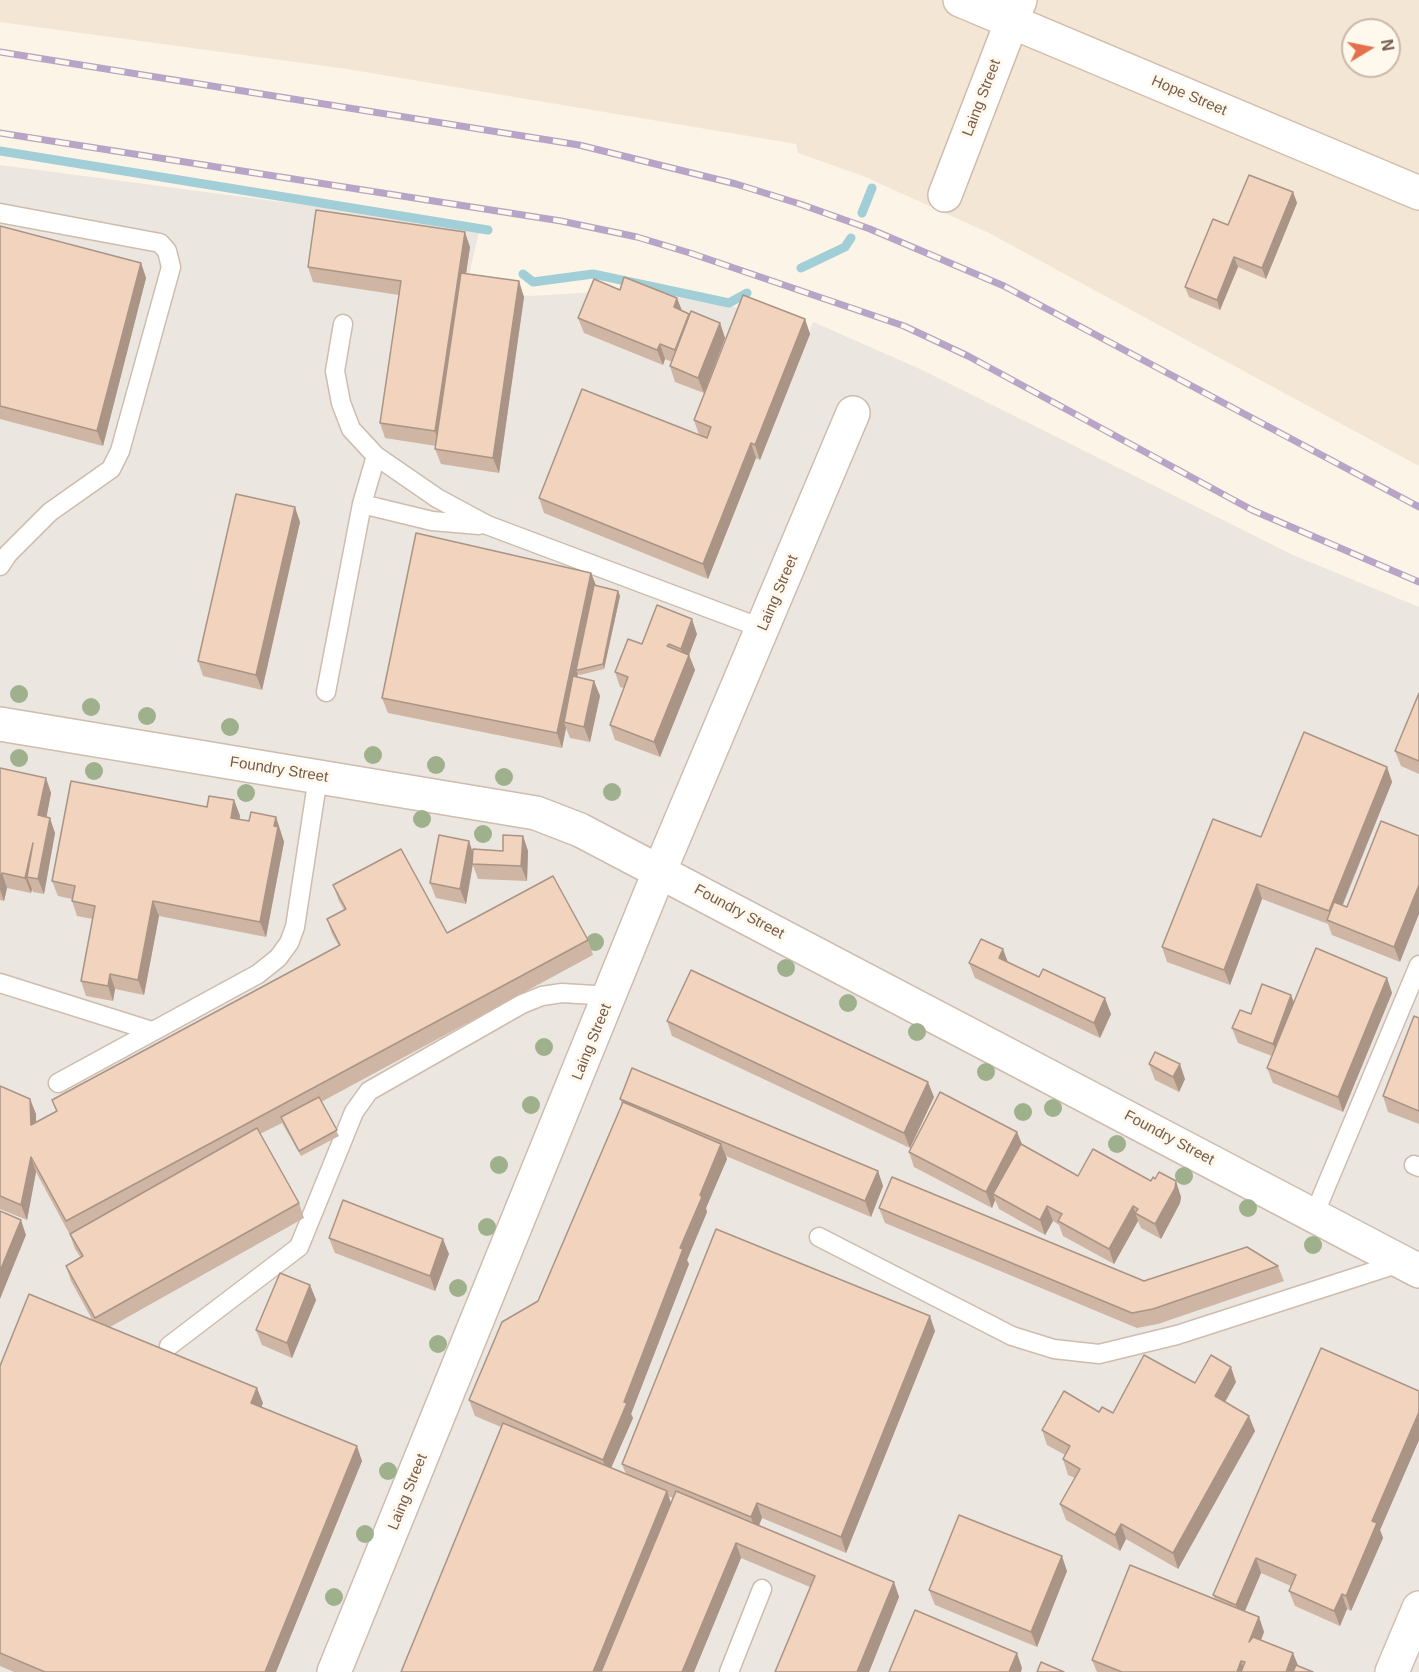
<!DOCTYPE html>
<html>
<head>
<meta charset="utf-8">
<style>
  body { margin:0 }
  #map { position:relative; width:1419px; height:1672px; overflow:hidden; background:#fcf4e6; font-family:Helvetica,sans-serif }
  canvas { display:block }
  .north { position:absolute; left:1341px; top:18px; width:60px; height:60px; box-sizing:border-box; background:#fff8ec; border:2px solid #c8b9ac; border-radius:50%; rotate:80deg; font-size:16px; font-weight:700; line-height:24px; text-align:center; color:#755b4b }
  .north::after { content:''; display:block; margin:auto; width:21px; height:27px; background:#e4714d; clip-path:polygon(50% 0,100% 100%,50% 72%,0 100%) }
</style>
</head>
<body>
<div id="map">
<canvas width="1419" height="1672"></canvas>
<div class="north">N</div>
</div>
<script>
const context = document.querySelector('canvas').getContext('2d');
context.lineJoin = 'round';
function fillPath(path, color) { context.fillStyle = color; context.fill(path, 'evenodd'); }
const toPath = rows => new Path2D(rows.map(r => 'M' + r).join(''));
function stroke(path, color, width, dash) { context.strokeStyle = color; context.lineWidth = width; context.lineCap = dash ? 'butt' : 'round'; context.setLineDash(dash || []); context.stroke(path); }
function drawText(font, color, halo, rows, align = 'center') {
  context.font = font + ' Helvetica,sans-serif'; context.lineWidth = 6; context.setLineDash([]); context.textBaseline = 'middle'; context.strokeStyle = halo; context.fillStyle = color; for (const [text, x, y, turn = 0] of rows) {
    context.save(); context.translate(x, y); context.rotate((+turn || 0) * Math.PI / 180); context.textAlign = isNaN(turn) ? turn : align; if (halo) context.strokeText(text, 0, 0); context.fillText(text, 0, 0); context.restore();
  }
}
const residential = toPath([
  [0,0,1419,0,1419,466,989,233,863,176,798,153,796,144,347,69,0,22],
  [1353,30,1389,30,1389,66,1353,66]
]);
const industrial = toPath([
  [0,165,480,228,466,288,530,296,630,290,753,310,809,333,813,322,918,368,1293,555,1419,607,1419,1672,0,1672]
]);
const stream = toPath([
  [0,151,488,230],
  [862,213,872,188],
  [801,268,845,247,851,238],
  [523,274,533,282,593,274,729,303,747,293]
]);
const lane = toPath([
  [0,213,160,243,167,251,171,267,120,451,111,469,50,512,8,554,0,566],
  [343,324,335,371,341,403,351,429,376,456,437,498,487,525,764,629],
  [362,504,376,456],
  [326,692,362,504,432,521,479,525],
  [0,983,152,1031],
  [58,1083,258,974,278,958,289,943,295,927,318,777],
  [1414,1165,1419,1167],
  [1314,1215,1419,965],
  [819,1237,1012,1336,1054,1349,1099,1354,1177,1335,1403,1262],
  [169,1346,299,1247,354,1112,369,1091,522,1004,542,996,562,993,611,996],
  [729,1672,762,1589]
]);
const street = toPath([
  [945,195,1020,0],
  [0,724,536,813,580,830,1419,1271],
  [334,1672,660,870,853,413]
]);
const secondary = toPath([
  [960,0,1419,193],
  [1392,1672,1419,1608]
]);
const rail = toPath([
  [0,52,579,145,736,184,800,204,870,229,1004,286,1419,507],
  [0,133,561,221,637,237,690,253,904,326,968,356,1252,510,1419,582]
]);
const trees = [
  [19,694],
  [91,707],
  [147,716],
  [230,727],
  [373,755],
  [19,758],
  [436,765],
  [94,771],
  [504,777],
  [612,792],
  [246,793],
  [422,819],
  [483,834],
  [595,942],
  [786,968],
  [848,1003],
  [917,1032],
  [544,1047],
  [986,1072],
  [531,1105],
  [1053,1108],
  [1023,1112],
  [1117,1144],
  [499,1165],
  [1184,1176],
  [1248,1208],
  [487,1227],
  [1313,1245],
  [458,1288],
  [438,1344],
  [388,1471],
  [365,1534],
  [334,1597]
];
const wall = toPath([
  [1293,192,1297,203,1266,279,1238,267,1220,310,1189,297,1185,287,1228,225],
  [0,226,141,263,146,278,103,446,0,419],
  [470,247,466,274,524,297,499,473,441,464,435,449,436,446,385,438,380,423,399,295,313,282,308,267],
  [620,290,682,311,690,315,720,323,725,338,704,393,675,382,670,366,672,362,665,359,663,365,584,333,578,318],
  [805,319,810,334,760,460,756,458,708,579,544,513,539,498,699,435,694,420],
  [300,522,262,690,203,676,198,661],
  [591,573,596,586,618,591,620,596,604,669,580,675,578,674,577,677,594,681,600,696,590,742,570,738,566,728,562,748,388,713,382,698],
  [697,634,689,655,695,670,660,757,615,740,610,725,624,688,620,687,615,672,642,644],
  [1419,693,1419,774,1401,766,1395,751],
  [1387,767,1392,782,1343,905,1347,907,1381,821,1400,962,1332,935,1328,924,1262,899,1230,985,1167,962,1162,947,1261,837],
  [0,768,46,778,51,793,46,817,55,833,44,894,33,892,32,889,31,893,7,888,4,901,0,900],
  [234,800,240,816,239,819,249,821,276,817,284,842,266,937,159,916,144,995,115,989,113,1001,86,996,81,981,93,919,77,916,72,901,72,899,58,896,52,881,207,807],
  [523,836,528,851,527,881,478,879,473,865,466,904,436,898,430,883,473,852,503,851],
  [333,885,447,933,588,940,593,955,321,1102,339,1136,301,1156,282,1123,260,1134,299,1203,304,1218,110,1327,263,1403,261,1407,362,1461,276,1672,14,1672,0,1666,0,1366,93,1321,71,1281,66,1266,81,1258,75,1249,70,1235,36,1172,27,1220,0,1209,0,1086,30,1099,36,1114,36,1122,56,1111,52,1100,339,946,332,934,327,919,344,910,339,901],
  [1008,962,1111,1014,1100,1038,975,978,969,963],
  [1387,978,1392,993,1343,1112,1273,1083,1267,1068,1272,1056,1238,1043,1232,1028,1251,1014,1291,995,1294,1003],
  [1419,1018,1419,1124,1388,1112,1383,1096],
  [667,1021,934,1097,910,1148,672,1036],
  [1149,1064,1185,1079,1179,1092,1155,1080],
  [620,1099,878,1171,883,1186,871,1217,726,1156,727,1159,706,1208,707,1212,687,1260,689,1264,631,1414,633,1418,611,1468,626,1474,622,1464,935,1331,846,1553,762,1518,759,1526,894,1582,899,1597,869,1672,775,1672,810,1587,741,1558,694,1672,401,1672,501,1427,475,1416,469,1400,538,1301,622,1105],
  [668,1496,673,1498,671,1503],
  [1017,1132,1022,1144,1078,1176,1151,1181,1181,1197,1180,1203,1161,1239,1141,1228,1138,1221,1114,1264,1063,1236,1059,1225,1053,1221,1045,1235,999,1209,995,1200,992,1208,914,1167,909,1152],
  [879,1208,1144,1281,1278,1266,1284,1281,1158,1324,1137,1328,885,1223],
  [329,1238,449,1254,435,1291,335,1253],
  [310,1285,316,1300,292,1358,262,1345,256,1330],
  [1236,1382,1225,1402,1255,1431,1178,1569,1126,1539,1120,1551,1066,1520,1060,1504,1075,1478,1068,1475,1063,1459,1065,1455,1047,1445,1042,1430,1099,1412,1113,1413,1195,1383],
  [1419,1391,1419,1440,1380,1530,1383,1538,1351,1611,1347,1609,1340,1626,1295,1606,1289,1591,1291,1586,1261,1573,1245,1611,1259,1617,1264,1632,1261,1640,1293,1653,1298,1666,1313,1672,1097,1672,1092,1660,1215,1599,1213,1595],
  [1067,1571,1037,1647,935,1605,929,1590]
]);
const shadedWall = toPath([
  [1293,192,1297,203,1266,279,1262,268],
  [465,232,470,247,440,446,435,431],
  [1234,257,1238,267,1220,310,1217,300],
  [141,263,146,278,103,446,97,431],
  [519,281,524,297,499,473,493,458],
  [677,298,683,313,674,307],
  [689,314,695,329,680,365,675,350],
  [805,319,810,334,760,460,755,445],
  [720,323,725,338,704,393,698,378],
  [660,344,665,359,663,365,657,350],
  [751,443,756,458,708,579,703,564],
  [295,507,300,522,262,690,256,675],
  [591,573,597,588,576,670,578,674,568,723,564,722,566,728,562,748,557,733],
  [618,591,620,596,604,669,603,664],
  [692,619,697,634,689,655,695,670,660,757,654,742,686,663,681,649],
  [594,681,600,696,590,742,584,727],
  [1387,767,1392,782,1335,923,1333,922,1329,911],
  [46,778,51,793,44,831,38,815],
  [234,800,240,816,237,833,231,818],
  [276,817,284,842,266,937,260,922],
  [50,818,55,833,44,894,38,879],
  [523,836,528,851,527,881,521,866],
  [469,841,474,856,466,904,460,889],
  [33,843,27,877,32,889,31,893,25,878],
  [2,873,7,888,4,901,0,890,0,880],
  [1257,884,1262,899,1230,985,1224,970],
  [1419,885,1419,914,1400,962,1394,947],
  [153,901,159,916,144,995,138,980],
  [1003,949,1009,965,999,958],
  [110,974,115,989,113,1001,108,986],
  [1387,978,1392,993,1343,1112,1338,1097],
  [1291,995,1297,1010,1278,1059,1273,1044],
  [1105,998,1111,1014,1100,1038,1094,1023],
  [1180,1064,1185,1079,1179,1092,1173,1077],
  [928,1082,934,1097,910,1148,904,1133],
  [30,1099,36,1114,36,1140,31,1125],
  [1017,1132,1023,1147,993,1194,995,1200,992,1208,986,1192],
  [721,1144,727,1159,706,1208,707,1212,687,1260,689,1264,631,1414,633,1418,608,1475,603,1460,700,1195],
  [31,1157,36,1172,27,1220,21,1205],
  [878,1171,883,1186,871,1217,865,1201],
  [1176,1181,1181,1197,1180,1203,1161,1239,1155,1224],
  [1047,1206,1053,1221,1045,1235,1040,1220],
  [1133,1206,1138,1221,1114,1264,1109,1249],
  [21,1220,26,1235,0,1299,0,1271],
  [443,1239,449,1254,435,1291,430,1276],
  [310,1285,316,1300,292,1358,287,1343],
  [930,1316,935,1331,846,1553,841,1537],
  [1231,1367,1236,1382,1220,1411,1215,1396],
  [257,1388,263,1403,257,1418,251,1403],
  [1419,1412,1419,1440,1380,1530,1383,1538,1351,1611,1346,1596,1372,1521],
  [1249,1416,1255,1431,1178,1569,1173,1553],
  [357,1446,362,1461,276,1672,265,1672],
  [667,1491,672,1506,605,1672,593,1672],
  [757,1503,762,1518,756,1532,751,1517],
  [1121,1524,1126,1539,1120,1551,1115,1535],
  [736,1543,741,1558,694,1672,682,1672],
  [1062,1556,1067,1571,1037,1647,1031,1632],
  [1256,1558,1261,1573,1241,1620,1236,1605],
  [894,1582,899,1597,869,1672,857,1672],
  [1342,1594,1347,1609,1340,1626,1334,1611],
  [1259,1617,1264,1632,1254,1658,1249,1642],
  [1017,1653,1022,1668,1021,1672,1009,1672],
  [1293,1653,1299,1668,1297,1672,1286,1672],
  [1241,1661,1245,1672,1237,1672]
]);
const building = toPath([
  [1249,175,1293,192,1262,268,1234,257,1217,300,1185,287,1213,219,1228,225,1249,175],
  [316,210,465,232,435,431,380,423,401,281,308,267,316,210],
  [0,226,141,263,97,431,0,406,0,226],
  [461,273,519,281,493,458,435,449,461,273],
  [624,277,677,298,674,307,689,314,675,350,660,344,657,350,578,318,594,279,620,290,624,277],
  [743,295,805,319,755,445,751,443,703,564,539,498,582,389,707,438,711,427,694,420,743,295],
  [691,311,720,323,698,378,670,366,691,311],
  [236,494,295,507,256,675,198,661,236,494],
  [416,533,591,573,557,733,382,698,416,533],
  [594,585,618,591,603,664,578,670,576,670,594,585],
  [657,605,692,619,681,649,669,644,667,646,689,655,654,742,610,725,628,677,615,672,628,639,642,644,657,605],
  [573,676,594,681,584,727,564,722,573,676],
  [1419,693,1419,761,1395,751,1419,693],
  [1304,732,1387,767,1329,911,1257,884,1224,970,1162,947,1213,819,1261,837,1304,732],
  [0,768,46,778,38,815,50,818,38,879,27,877,33,843,25,878,2,873,0,880,0,768],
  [71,781,207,807,209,796,234,800,231,818,249,821,251,812,276,817,274,826,278,827,260,922,153,901,138,980,110,974,108,986,81,981,95,906,72,901,75,886,52,881,71,781],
  [1381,821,1419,836,1419,885,1394,947,1327,920,1334,902,1347,907,1381,821],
  [439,835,469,841,460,889,430,883,439,835],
  [503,835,523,836,521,866,472,864,473,849,503,851,503,835],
  [401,849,447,933,553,876,588,940,66,1221,31,1157,21,1205,0,1196,0,1086,30,1099,31,1125,57,1111,52,1100,340,945,327,919,346,909,333,885,401,849],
  [981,939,1003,949,999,958,1039,977,1043,969,1105,998,1094,1023,969,963,981,939],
  [1316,948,1387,978,1338,1097,1267,1068,1316,948],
  [691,970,928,1082,904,1133,667,1021,691,970],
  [1262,984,1291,995,1273,1044,1232,1028,1240,1010,1251,1014,1262,984],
  [1414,1016,1419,1018,1419,1111,1383,1096,1414,1016],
  [1155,1052,1180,1064,1173,1077,1149,1064,1155,1052],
  [632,1068,878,1171,865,1201,620,1099,632,1068],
  [940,1092,1017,1132,986,1192,909,1152,940,1092],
  [319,1097,337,1130,299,1151,281,1117,319,1097],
  [623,1102,721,1144,700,1195,702,1197,680,1248,683,1249,624,1402,627,1403,603,1460,469,1400,502,1322,538,1301,623,1102],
  [257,1128,299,1203,95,1318,66,1266,83,1256,70,1234,257,1128],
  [1021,1144,1078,1176,1093,1149,1151,1181,1153,1177,1155,1179,1159,1172,1176,1181,1175,1188,1155,1224,1135,1213,1138,1209,1133,1206,1109,1249,1058,1221,1062,1214,1047,1206,1040,1220,993,1194,1021,1144],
  [892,1177,1144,1281,1247,1247,1278,1266,1153,1309,1132,1313,879,1208,892,1177],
  [343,1200,443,1239,430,1276,329,1238,343,1200],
  [0,1211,21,1220,0,1271,0,1211],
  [716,1229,930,1316,841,1537,757,1503,751,1517,622,1464,716,1229],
  [280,1273,310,1285,287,1343,256,1330,280,1273],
  [29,1294,257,1388,251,1403,357,1446,265,1672,45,1672,0,1653,0,1366,29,1294],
  [1321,1348,1419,1391,1419,1412,1372,1521,1377,1523,1346,1596,1342,1594,1334,1611,1289,1591,1296,1575,1256,1558,1236,1605,1213,1595,1321,1348],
  [1144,1355,1195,1383,1211,1355,1231,1367,1215,1396,1249,1416,1173,1553,1121,1524,1115,1535,1060,1504,1080,1469,1063,1459,1070,1446,1042,1430,1064,1391,1099,1412,1102,1407,1113,1413,1144,1355],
  [503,1423,667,1491,593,1672,401,1672,503,1423],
  [676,1491,894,1582,857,1672,775,1672,815,1576,736,1543,682,1672,601,1672,676,1491],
  [959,1515,1062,1556,1031,1632,929,1590,959,1515],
  [1130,1565,1259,1617,1249,1642,1253,1637,1293,1653,1286,1672,1241,1672,1245,1662,1241,1661,1237,1672,1122,1672,1092,1660,1130,1565],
  [915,1610,1017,1653,1009,1672,889,1672,915,1610],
  [1041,1662,1064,1672,1037,1672,1041,1662],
  [1296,1665,1313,1672,1293,1672,1296,1665]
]);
const streetNames = [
  ["Hope Street",1189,96,23],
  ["Laing Street",982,98,-69],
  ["Laing Street",778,593,-67],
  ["Foundry Street",279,770,9],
  ["Foundry Street",739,912,28],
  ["Laing Street",592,1042,-68],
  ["Foundry Street",1169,1138,28],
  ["Laing Street",408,1492,-68]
];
fillPath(residential, '#f4e6d5');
fillPath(industrial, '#ece6e0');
stroke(stream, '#a1ced7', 9);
stroke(lane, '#cebcac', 21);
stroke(street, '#cebcac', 36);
stroke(secondary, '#d3beac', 36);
stroke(lane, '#fff', 18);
stroke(street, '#fff', 33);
stroke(secondary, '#fff', 33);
stroke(rail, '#b7a4c6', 7);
stroke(rail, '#fff8ec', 4.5, [14]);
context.fillStyle = '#9fb18c';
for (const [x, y] of trees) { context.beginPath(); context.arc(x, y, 9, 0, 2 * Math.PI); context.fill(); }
fillPath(wall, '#cfb5a3');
fillPath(shadedWall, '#a99485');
fillPath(building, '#f1d3be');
stroke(building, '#a99485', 1.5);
drawText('15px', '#755b4b', '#fff8ec', streetNames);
</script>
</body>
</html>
